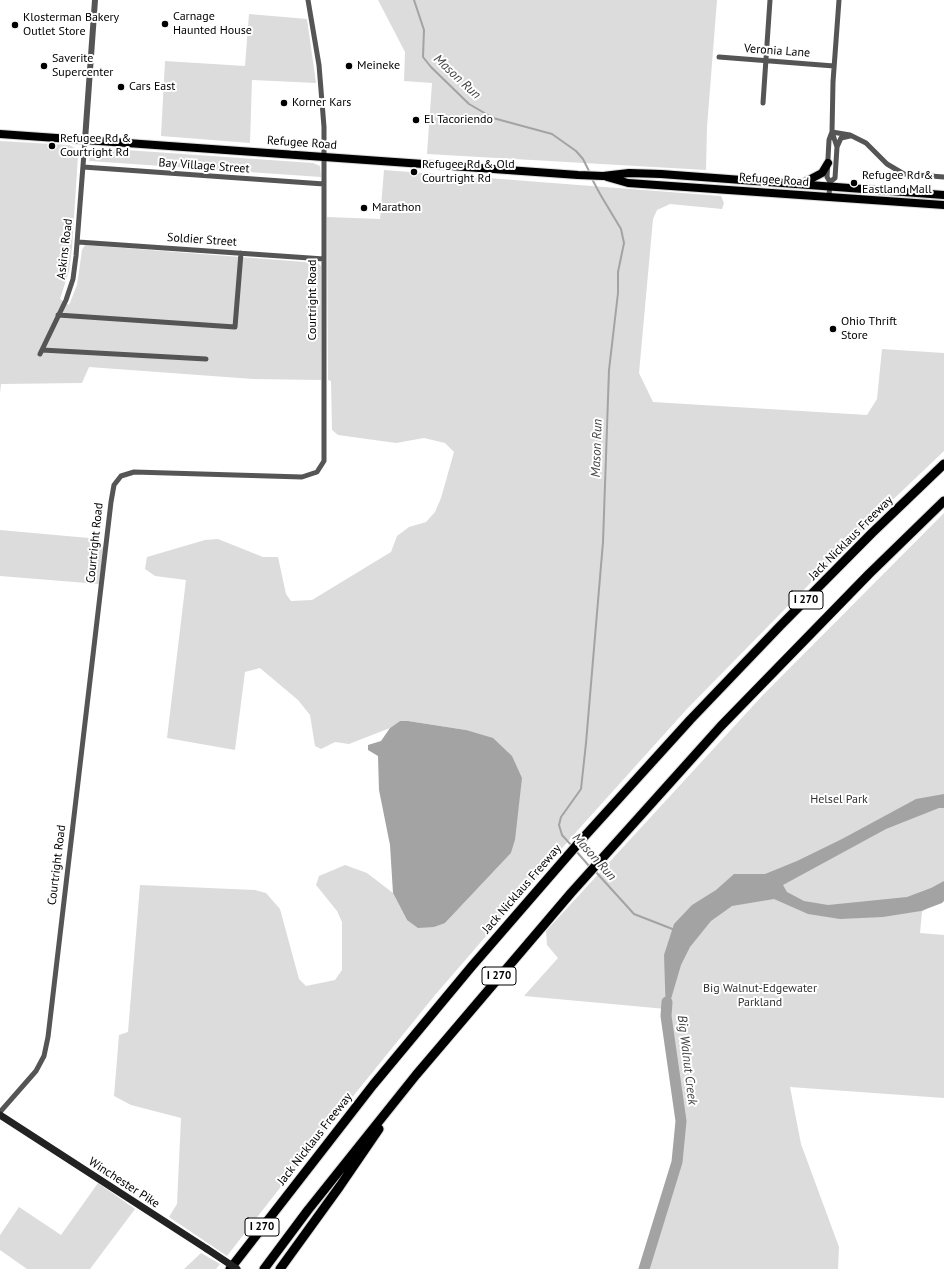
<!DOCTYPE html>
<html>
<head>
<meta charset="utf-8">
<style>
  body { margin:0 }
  canvas { display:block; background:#fff }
</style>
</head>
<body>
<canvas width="944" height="1269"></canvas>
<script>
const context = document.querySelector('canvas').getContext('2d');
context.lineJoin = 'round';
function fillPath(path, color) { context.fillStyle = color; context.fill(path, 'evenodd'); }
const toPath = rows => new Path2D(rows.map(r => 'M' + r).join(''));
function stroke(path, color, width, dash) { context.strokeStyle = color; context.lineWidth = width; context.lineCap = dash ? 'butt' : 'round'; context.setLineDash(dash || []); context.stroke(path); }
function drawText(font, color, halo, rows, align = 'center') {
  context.font = font + ' "PT Sans",sans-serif'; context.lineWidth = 4; context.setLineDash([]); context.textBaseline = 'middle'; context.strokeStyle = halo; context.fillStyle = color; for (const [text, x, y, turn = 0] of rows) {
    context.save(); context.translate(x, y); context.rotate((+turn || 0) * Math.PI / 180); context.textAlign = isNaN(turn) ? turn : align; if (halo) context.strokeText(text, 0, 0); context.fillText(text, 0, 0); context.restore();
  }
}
const green = toPath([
  [378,0,717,0,707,127,706,170,427,154,432,83,404,81,405,52],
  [249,14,307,19,316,83,252,80,250,143,161,136,165,61,245,66],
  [0,141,69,145,75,148,78,156,72,248,69,271,60,299,69,305,77,285,82,250,85,245,318,263,321,266,321,380,253,379,89,367,82,383,1,384,0,393],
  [97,148,313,163,320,166,321,177,89,161,91,153],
  [384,170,721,196,724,203,722,209,670,204,657,210,653,219,639,373,653,402,867,415,877,399,882,349,944,353,944,451,879,513,686,710,577,831,435,995,307,1153,227,1256,169,1217,177,1204,181,1118,131,1105,114,1096,119,1035,128,1032,140,885,255,890,266,893,280,909,299,979,306,986,335,980,342,970,342,922,337,911,316,885,319,876,345,865,367,873,393,893,407,920,445,923,511,853,515,840,466,730,408,721,400,721,390,728,349,744,335,742,321,749,315,746,310,715,298,700,260,668,245,672,235,750,167,738,186,580,155,576,145,569,147,557,205,540,218,539,263,557,278,557,286,594,291,601,312,600,391,552,397,536,409,527,426,522,435,512,441,498,454,452,445,443,424,438,396,443,338,435,332,430,331,381,328,380,327,217,380,219],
  [944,513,944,895,922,912,920,933,944,935,944,1098,790,1087,801,1144,839,1247,838,1269,644,1269,677,1162,681,1121,666,1009,524,996,558,958,547,945,546,931,762,696],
  [0,530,89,538,90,545,103,547,99,584,0,576],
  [98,1183,135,1209,90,1269,27,1269,0,1250,0,1235,19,1207,61,1235],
  [201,1253,220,1264,216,1269,184,1269]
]);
const water = toPath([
  [400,721,408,721,466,730,493,738,512,756,522,778,515,840,511,853,445,923,434,927,418,928,407,920,393,893,390,845,379,790,378,756,368,750,368,745,381,741,390,728],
  [944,794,944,808,939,808,886,829,783,885,787,892,804,901,828,905,907,897,931,888,944,881,944,901,942,903,921,911,883,917,840,919,808,914,774,899,732,906,711,921,690,947,681,965,666,1016,664,955,674,924,692,905,716,890,734,874,765,874,797,861,842,839,916,799]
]);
const stream = toPath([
  [414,0,424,30,423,57,431,67,469,104,493,118,552,134,576,151,583,159,590,173],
  [572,846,562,835,559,825,561,817,581,789,586,743,603,542,609,370,618,293,618,272,624,243,621,229,600,194,591,177],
  [576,851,590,867],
  [595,871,634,914,675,930]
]);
const river = toPath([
  [644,1269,677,1162,681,1121,666,1016,667,1002]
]);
const minor = toPath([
  [719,57,834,66],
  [763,103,770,0],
  [832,132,850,135,866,143,887,164,904,174,944,177],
  [837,147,841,138,850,136],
  [83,167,324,184],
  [830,182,835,178,837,147,832,132],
  [829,196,830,182,827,177,829,140,832,132,833,82,839,0],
  [78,242,324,259],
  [58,315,235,327,241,253],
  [42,350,206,359],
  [40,354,66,300,73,279,76,256,85,140],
  [0,1112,36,1071,44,1056,48,1037,111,502,114,485,121,476,134,472,302,477,317,472,324,461,324,127,319,65,308,0]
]);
const tertiary = toPath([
  [85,140,95,0]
]);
const secondary = toPath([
  [0,1115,207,1249]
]);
const primary = toPath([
  [0,134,578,175,603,176,629,173,661,174,944,195],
  [607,177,628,183,944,205],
  [803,183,822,173,828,163]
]);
const motorway = toPath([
  [230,1269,373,1085,472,966,583,838,690,720,780,626,872,533,944,464],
  [264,1269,308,1210,416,1075,571,893,721,726,869,574,944,501],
  [280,1269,340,1186,379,1129]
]);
const secondaryBridge = toPath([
  [207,1249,237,1269]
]);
const markers = [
  [165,24,4,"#000"],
  [15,25,4,"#000"],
  [44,66,4,"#000"],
  [349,66,4,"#000"],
  [121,87,4,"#000"],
  [284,103,4,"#000"],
  [416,120,4,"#000"],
  [52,146,4,"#000"],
  [414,172,4,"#000"],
  [854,183,4,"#000"],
  [364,208,4,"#000"],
  [833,329,4,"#000"]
];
const shields = [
  [806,600,34],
  [499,976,34],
  [262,1227,34]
];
const shieldNames = [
  ["I 270",806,600],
  ["I 270",499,976],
  ["I 270",262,1227]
];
const poiNames = [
  ["Carnage",173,17],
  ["Haunted House",173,31],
  ["Klosterman Bakery",23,18],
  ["Outlet Store",23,32],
  ["Saverite",52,59],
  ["Supercenter",52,73],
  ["Meineke",357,66],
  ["Cars East",129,87],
  ["Korner Kars",292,103],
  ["El Tacoriendo",424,120],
  ["Refugee Rd &",60,139],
  ["Courtright Rd",60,153],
  ["Refugee Rd & Old",422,165],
  ["Courtright Rd",422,179],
  ["Refugee Rd &",862,176],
  ["Eastland Mall",862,190],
  ["Marathon",372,208],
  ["Ohio Thrift",841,322],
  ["Store",841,336]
];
const streetNames = [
  ["Veronia Lane",777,51,4],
  ["Refugee Road",302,143,4],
  ["Bay Village Street",204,166,4],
  ["Refugee Road",774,180,4],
  ["Soldier Street",202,240,4],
  ["Askins Road",65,249,-83],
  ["Courtright Road",313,300,-90],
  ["Jack Nicklaus Freeway",851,538,-45],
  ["Courtright Road",95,543,-84],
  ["Courtright Road",57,865,-83],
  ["Jack Nicklaus Freeway",522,889,-49],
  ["Jack Nicklaus Freeway",315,1139,-52],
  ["Winchester Pike",124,1183,33]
];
const parkNames = [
  ["Helsel Park",839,800],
  ["Big Walnut-Edgewater",760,989],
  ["Parkland",760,1003]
];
const waterNames = [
  ["Mason Run",457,77,43],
  ["Mason Run",597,448,-88],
  ["Mason Run",594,857,48],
  ["Big Walnut Creek",687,1060,83]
];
fillPath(green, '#dcdcdc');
fillPath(water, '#a3a3a3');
stroke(stream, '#a3a3a3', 2);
stroke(river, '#a3a3a3', 11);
stroke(primary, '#dbdbdb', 10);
stroke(motorway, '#dbdbdb', 11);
stroke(minor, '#555', 5);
stroke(tertiary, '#555', 6);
stroke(secondary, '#222', 7);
stroke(primary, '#000', 8);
stroke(motorway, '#000', 9);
stroke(secondaryBridge, '#222', 7);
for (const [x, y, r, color] of markers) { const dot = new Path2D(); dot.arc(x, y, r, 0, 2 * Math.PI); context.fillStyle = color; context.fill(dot); stroke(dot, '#fff', 1.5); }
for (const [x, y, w] of shields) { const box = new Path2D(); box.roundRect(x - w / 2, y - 9, w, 18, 3); context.fillStyle = '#fff'; context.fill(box); stroke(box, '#000', 1); }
drawText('bold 11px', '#000', null, shieldNames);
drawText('12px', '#000', '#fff', poiNames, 'left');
drawText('12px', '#000', '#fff', streetNames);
drawText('12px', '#333', '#fff', parkNames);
drawText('italic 13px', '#444', '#fff', waterNames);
</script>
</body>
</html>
